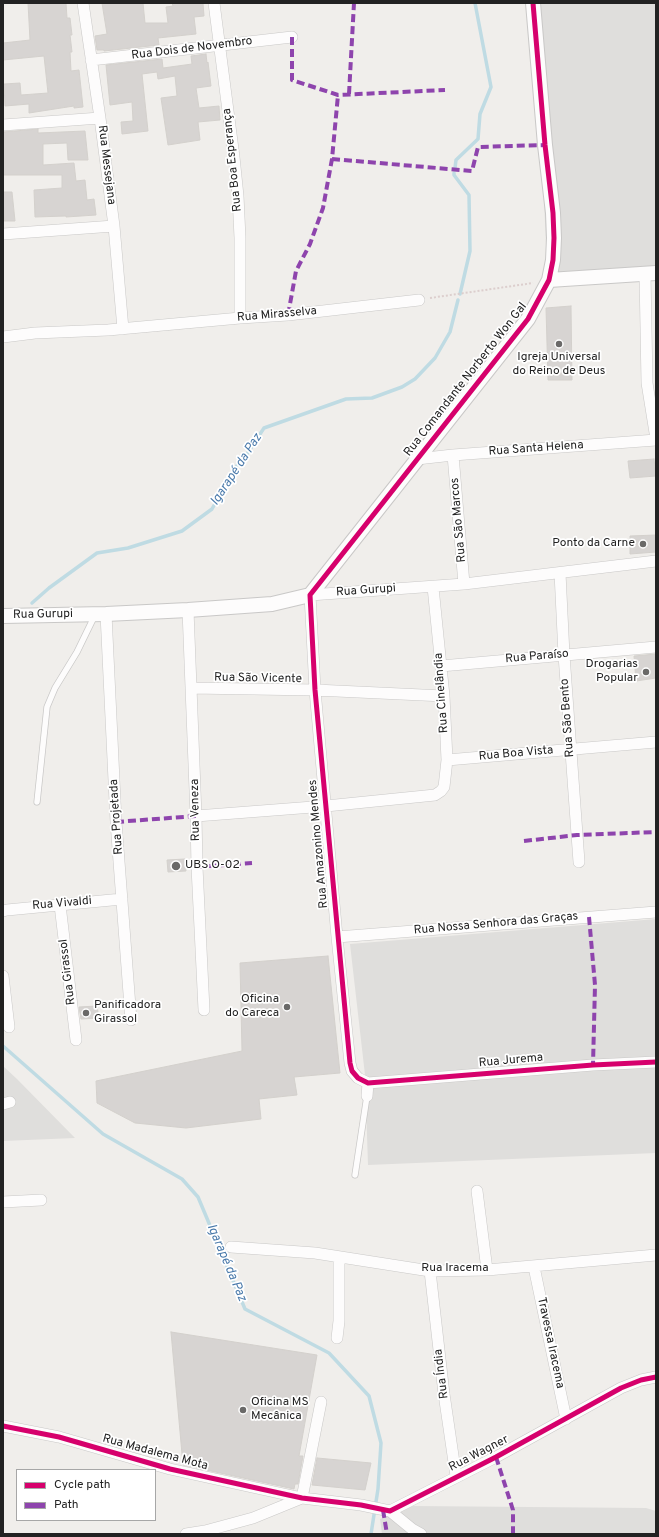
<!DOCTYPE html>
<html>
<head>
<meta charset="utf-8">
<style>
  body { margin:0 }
  #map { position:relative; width:659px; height:1537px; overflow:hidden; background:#f0eeeb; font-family:Overpass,sans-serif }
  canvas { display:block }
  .frame { position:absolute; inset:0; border:4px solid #222; pointer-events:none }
  .legend { position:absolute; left:16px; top:1469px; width:140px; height:52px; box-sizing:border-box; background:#fff; border:1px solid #a7a7a7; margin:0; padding:5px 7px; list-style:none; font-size:12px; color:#222 }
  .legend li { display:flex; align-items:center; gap:8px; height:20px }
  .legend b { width:20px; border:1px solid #a7a7a7 }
</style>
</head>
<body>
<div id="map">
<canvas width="659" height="1537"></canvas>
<div class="frame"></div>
<ul class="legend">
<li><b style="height:5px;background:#d6006c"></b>Cycle path</li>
<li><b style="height:5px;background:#8e44ad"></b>Path</li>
</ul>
</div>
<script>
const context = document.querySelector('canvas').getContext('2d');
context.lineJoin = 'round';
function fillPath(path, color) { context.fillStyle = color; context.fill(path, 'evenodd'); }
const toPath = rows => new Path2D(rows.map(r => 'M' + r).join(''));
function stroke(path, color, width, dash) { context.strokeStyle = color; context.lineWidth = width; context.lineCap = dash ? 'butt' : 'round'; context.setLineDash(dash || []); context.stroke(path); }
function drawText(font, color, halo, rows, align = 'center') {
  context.font = font + ' Overpass,sans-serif'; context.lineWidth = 3.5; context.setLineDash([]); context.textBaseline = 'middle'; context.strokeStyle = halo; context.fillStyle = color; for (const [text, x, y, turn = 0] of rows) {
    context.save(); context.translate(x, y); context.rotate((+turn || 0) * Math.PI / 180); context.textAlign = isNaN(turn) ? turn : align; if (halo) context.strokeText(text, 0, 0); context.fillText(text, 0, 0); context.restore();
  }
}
const residential = toPath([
  [535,3,656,3,656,277,548,288],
  [656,919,656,1153,368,1165,365,1075,350,944],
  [3,1066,17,1079,75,1138,3,1141],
  [413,1506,646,1508,656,1511,656,1534,382,1534,380,1519]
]);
const stream = toPath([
  [455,168,456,160,478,139,480,114,491,87,475,3],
  [454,173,454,175,469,195,470,251,460,294],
  [32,603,49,588,97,553,128,548,182,531,212,509,235,468,247,454,264,428,346,399,372,398,402,387,415,379,435,358,450,332,458,300],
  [3,1046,103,1134,182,1179,198,1197,245,1309,329,1353,369,1396,381,1443,378,1489,371,1534]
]);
const building = toPath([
  [28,3,66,3,67,18,70,18,72,35,70,35,72,52,70,52,71,71,79,70,83,107,74,108,74,106,29,113,29,104,5,106,4,84,20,83,21,95,48,93,44,56,3,60,3,43,30,40,28,3],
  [102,3,143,3,145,23,168,23,166,7,173,6,172,3,203,3,204,16,194,17,196,34,158,38,159,45,104,51,104,50,97,50,95,36,107,34,102,3],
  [206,54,207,63,208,62,211,86,196,88,199,108,219,106,220,120,198,122,200,140,168,145,161,98,177,96,175,76,158,79,157,72,142,74,148,131,122,134,121,122,133,121,132,102,110,105,106,65,162,59,163,68,192,64,191,56,206,54],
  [38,129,38,133,85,131,88,160,68,160,67,143,43,144,43,165,74,163,76,181,85,180,87,200,94,199,96,215,66,217,66,216,35,217,34,190,62,188,62,175,3,175,3,132,38,129],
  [3,192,12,192,15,221,4,221,3,192],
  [571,306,572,380,548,380,546,308,571,306],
  [654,459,656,476,630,478,628,461,654,459],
  [656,535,656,552,630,554,630,536,656,535],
  [656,654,656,678,636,681,634,656,656,654],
  [185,859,186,871,168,872,167,860,185,859],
  [328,956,340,1073,294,1077,297,1095,259,1099,261,1119,186,1128,135,1123,97,1103,96,1081,242,1051,240,963,328,956],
  [97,1006,99,1018,81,1019,79,1007,97,1006],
  [171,1332,317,1355,299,1456,303,1456,298,1484,295,1484,294,1489,183,1465,171,1332],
  [317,1458,371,1463,365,1490,312,1485,317,1458]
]);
const path = toPath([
  [430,298,533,283]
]);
const service = toPath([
  [37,802,47,707,55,688,77,652,95,615],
  [355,1175,367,1096]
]);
const minor = toPath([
  [83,3,100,118,114,226,123,329],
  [214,3,234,157,238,196,240,238,240,318],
  [91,60,292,37],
  [3,125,100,118],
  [3,234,114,226],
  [645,274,647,383,656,439],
  [3,337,35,333,108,330,240,318,288,315,419,300],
  [453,455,464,584],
  [417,459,453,455,656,440],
  [656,561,464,584,310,595,315,690,337,937,350,1063,352,1071,358,1078,368,1083,593,1065,656,1062],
  [560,573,564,655,579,862],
  [188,610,196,816,197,867,204,1010],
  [106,614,116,822,131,1020],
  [441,666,656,647],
  [191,688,315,690,444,696],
  [447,760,656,742],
  [196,816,326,806,435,795,441,791,444,787,447,760,444,696,433,587],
  [60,905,76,1040],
  [3,911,7,910,122,899],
  [337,937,656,912],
  [3,976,9,1027],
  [367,1096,368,1083],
  [3,1104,10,1102],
  [477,1191,487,1270],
  [3,1202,41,1200],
  [231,1247,315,1253,430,1271,487,1270,656,1255],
  [534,1267,566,1419],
  [430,1271,444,1394,456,1476],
  [337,1338,339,1321,339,1257],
  [3,1426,59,1437,170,1469,302,1498,361,1505,390,1511,496,1457,621,1388,641,1380,656,1377],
  [302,1498,321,1402],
  [390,1511,412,1529,421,1534],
  [186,1534,205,1531,253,1518,302,1498]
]);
const tertiary = toPath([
  [549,280,656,273],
  [3,616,106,614,188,610,272,604,310,595,528,319,549,280,553,260,554,238,553,213,545,145,533,3]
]);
const quiet = toPath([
  [292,37,292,80,338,95,445,90],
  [349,94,354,3],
  [332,159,472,171,478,147,545,145],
  [288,315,296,271,310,244,323,208,332,159,338,95],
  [116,822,196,816],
  [524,841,577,835,656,832],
  [197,867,252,863],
  [589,917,595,985,593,1065],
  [496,1457,513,1510,513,1534],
  [383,1510,387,1534]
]);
const cycleway = toPath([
  [533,3,545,145,553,213,554,238,553,260,549,280,528,319,310,595,315,690,350,1063,352,1071,358,1078,368,1083,593,1065,656,1062],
  [3,1426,59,1437,170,1469,302,1498,361,1505,390,1511,496,1457,621,1388,641,1380,656,1377]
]);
const markers = [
  [559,344,4,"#6a6968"],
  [643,544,4,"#6a6968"],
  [646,672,4,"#6a6968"],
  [176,866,5,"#6a6968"],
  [287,1007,4,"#6a6968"],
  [86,1013,4,"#6a6968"],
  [243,1410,4,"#6a6968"]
];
const streetNames = [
  ["Rua Dois de Novembro",192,49,-7],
  ["Rua Boa Esperança",233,160,-96],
  ["Rua Messejana",106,165,83],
  ["Rua Mirasselva",277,315,-5],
  ["Rua Comandante Norberto Won Gal",466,380,-52],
  ["Rua Santa Helena",536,449,-4],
  ["Rua São Marcos",459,520,-95],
  ["Rua Gurupi",366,591,-4],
  ["Rua Gurupi",43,615,-1],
  ["Rua Paraíso",537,657,-5],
  ["Rua São Vicente",258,679,1],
  ["Rua Cinelândia",442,693,-94],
  ["Rua São Bento",568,718,-94],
  ["Rua Boa Vista",516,754,-5],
  ["Rua Veneza",196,810,-91],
  ["Rua Projetada",117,817,-94],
  ["Rua Amazonino Mendes",319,844,-95],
  ["Rua Vivaldi",62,904,-5],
  ["Rua Nossa Senhora das Graças",496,924,-5],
  ["Rua Girassol",68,972,-97],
  ["Rua Jurema",511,1061,-5],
  ["Rua Iracema",455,1269],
  ["Travessa Iracema",550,1343,78],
  ["Rua Índia",442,1374,-97],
  ["Rua Madalema Mota",155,1453,15],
  ["Rua Wagner",479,1454,-27]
];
const poiNames = [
  ["Igreja Universal",559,358,"center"],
  ["do Reino de Deus",559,372,"center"],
  ["Ponto da Carne",635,544],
  ["Drogarias",638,665],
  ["Popular",638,679],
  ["UBS O-02",185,866,"left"],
  ["Oficina",279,1000],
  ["do Careca",279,1014],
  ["Panificadora",94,1006,"left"],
  ["Girassol",94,1020,"left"],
  ["Oficina MS",251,1403,"left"],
  ["Mecânica",251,1417,"left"]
];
const waterNames = [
  ["Igarapé da Paz",237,470,-57],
  ["Igarapé da Paz",226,1263,67]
];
fillPath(residential, '#dfdedc');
stroke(stream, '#bfdbe3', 3.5);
fillPath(building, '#d7d4d2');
stroke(building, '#d3d0cc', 1);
stroke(service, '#c9c8c7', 7);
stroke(minor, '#c9c8c7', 12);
stroke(tertiary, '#c9c8c7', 16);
stroke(path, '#dccecd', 2, [2, 2]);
stroke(service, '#fdfcfc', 5.5);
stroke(minor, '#fdfcfc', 11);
stroke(tertiary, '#fdfcfc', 14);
stroke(quiet, '#8e44ad', 4, [8, 4]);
stroke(cycleway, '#d6006c', 5);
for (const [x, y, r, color] of markers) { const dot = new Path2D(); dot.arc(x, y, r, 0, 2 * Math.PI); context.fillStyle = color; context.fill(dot); stroke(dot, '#fff', 1.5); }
drawText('12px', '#222', '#fff', streetNames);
drawText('12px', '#222', '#fff', poiNames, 'right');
drawText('italic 13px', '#4a7aab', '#fff', waterNames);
</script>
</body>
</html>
